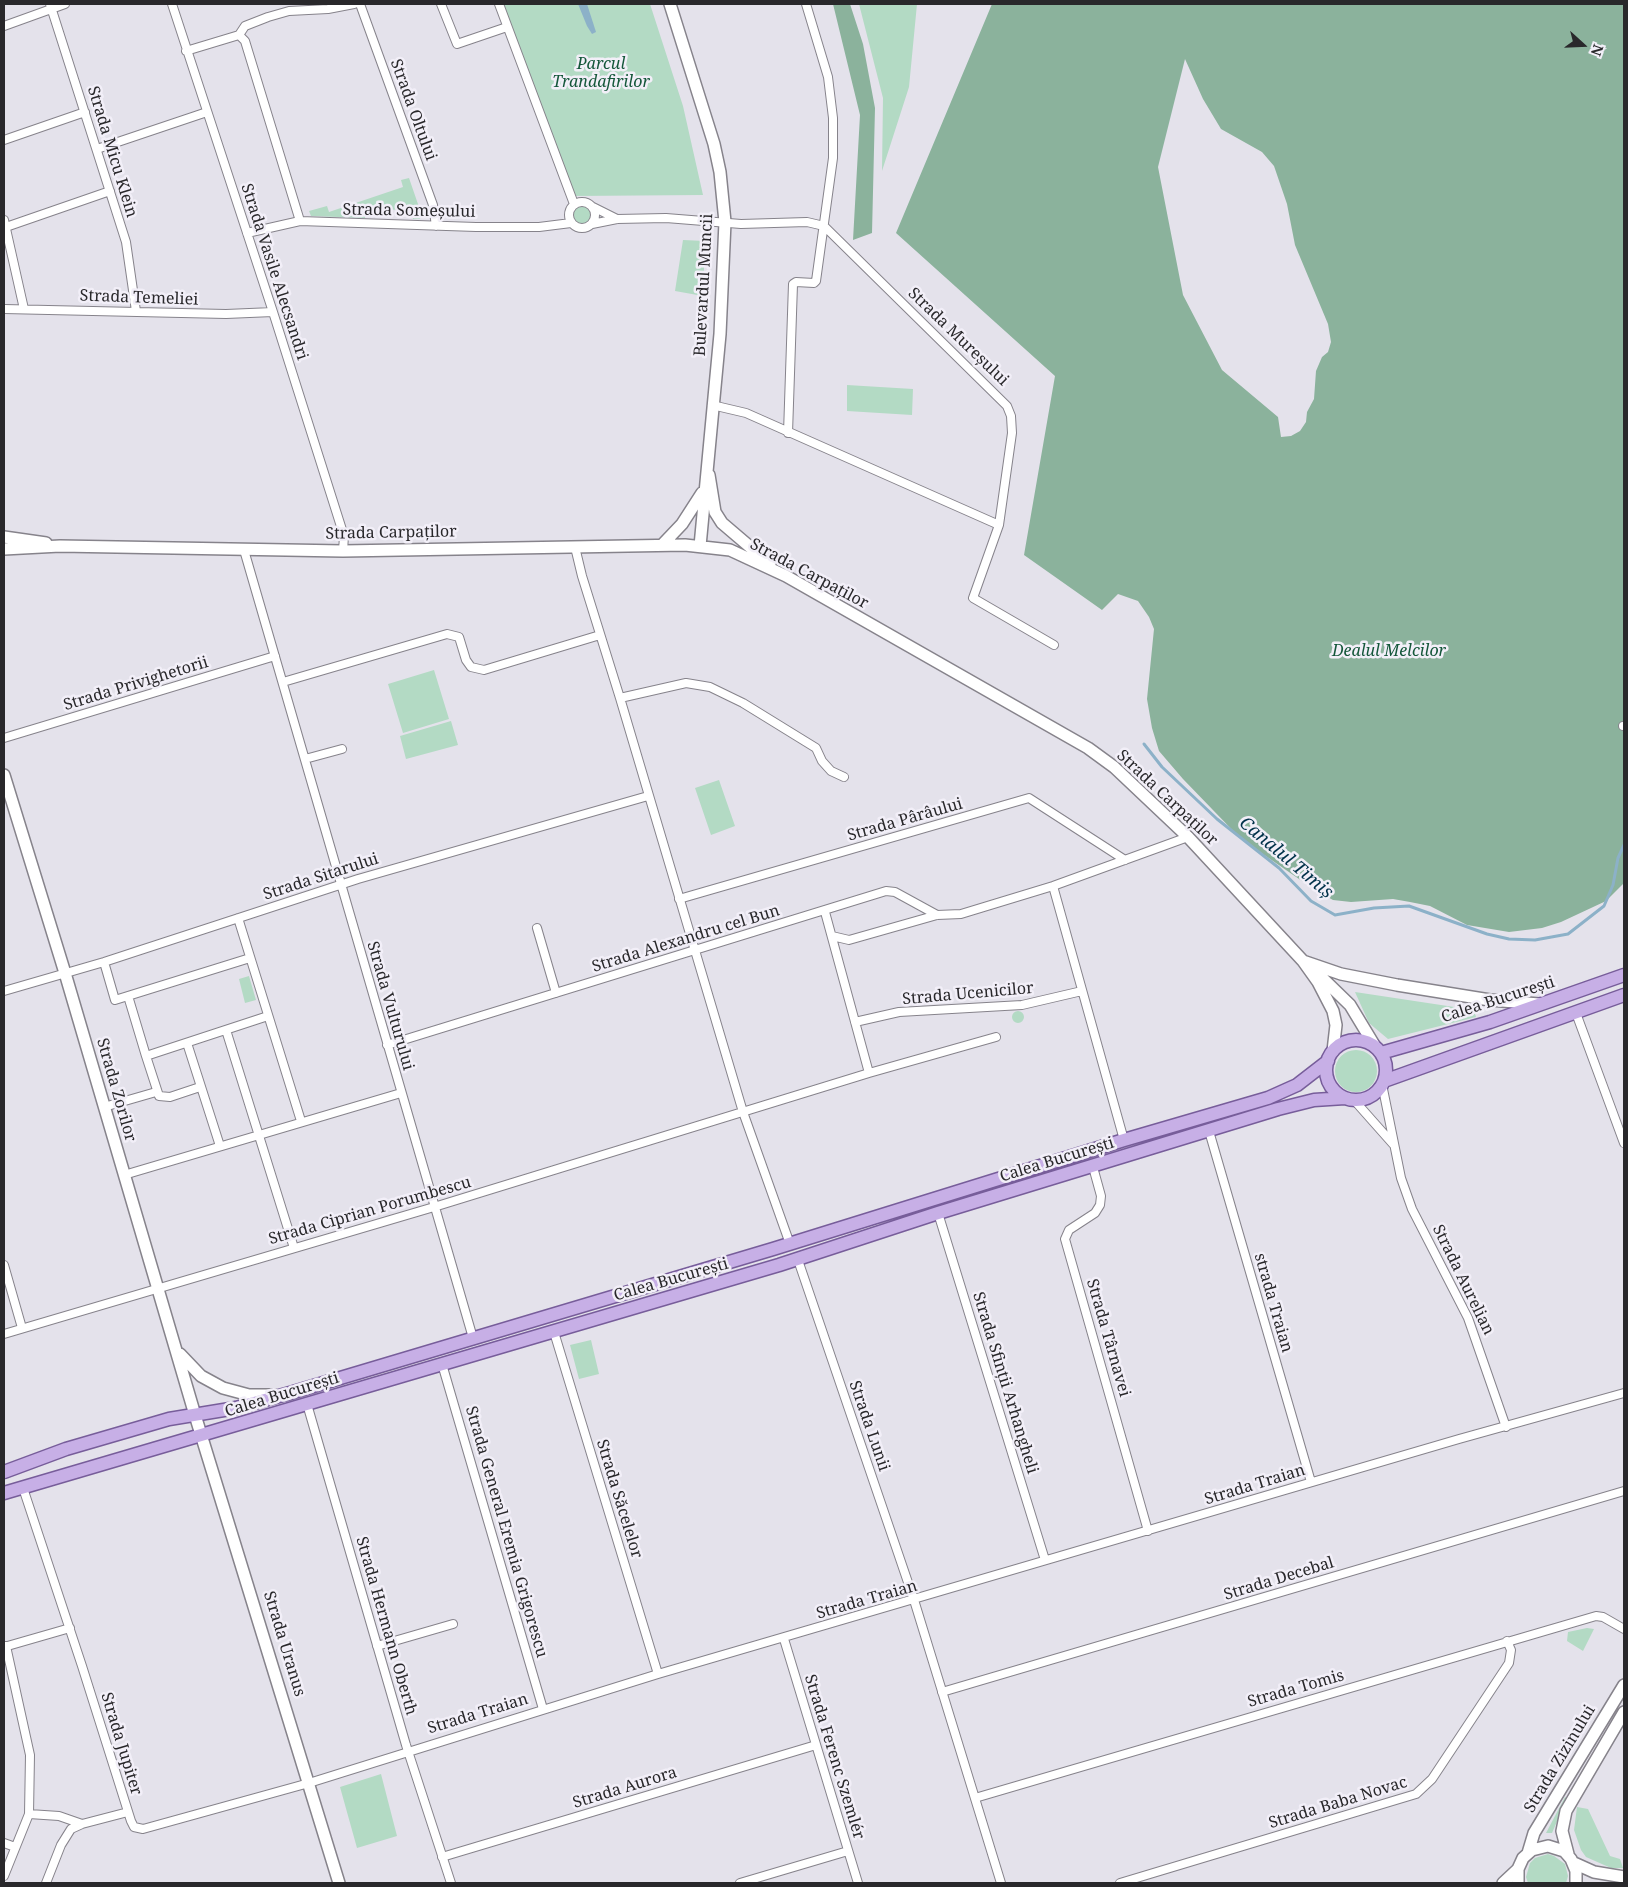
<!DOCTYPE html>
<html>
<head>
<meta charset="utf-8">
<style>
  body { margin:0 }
  #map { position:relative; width:1628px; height:1887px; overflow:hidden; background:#e4e2eb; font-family:"Noto Serif",serif }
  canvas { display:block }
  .frame { position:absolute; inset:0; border:5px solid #29282b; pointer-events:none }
  .north { position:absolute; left:1558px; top:20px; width:50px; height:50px; -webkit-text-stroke:4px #f2eff8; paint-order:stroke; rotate:110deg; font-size:14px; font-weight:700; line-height:20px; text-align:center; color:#29282b }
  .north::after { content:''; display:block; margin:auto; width:18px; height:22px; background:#29282b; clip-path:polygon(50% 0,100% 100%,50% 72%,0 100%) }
</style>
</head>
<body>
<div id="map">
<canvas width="1628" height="1887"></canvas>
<div class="frame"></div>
<div class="north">N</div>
</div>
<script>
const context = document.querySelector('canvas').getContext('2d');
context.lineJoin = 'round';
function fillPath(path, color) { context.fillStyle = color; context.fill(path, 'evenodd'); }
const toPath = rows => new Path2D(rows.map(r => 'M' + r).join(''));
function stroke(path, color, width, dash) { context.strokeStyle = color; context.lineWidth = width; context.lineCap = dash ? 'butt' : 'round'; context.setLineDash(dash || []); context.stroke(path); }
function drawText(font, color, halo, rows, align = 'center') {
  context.font = font + ' "Noto Serif",serif'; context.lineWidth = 5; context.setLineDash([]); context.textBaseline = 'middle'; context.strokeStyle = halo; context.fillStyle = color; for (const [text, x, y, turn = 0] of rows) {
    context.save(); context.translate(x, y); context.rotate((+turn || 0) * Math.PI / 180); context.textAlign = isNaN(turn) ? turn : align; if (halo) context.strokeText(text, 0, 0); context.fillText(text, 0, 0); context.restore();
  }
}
const green = toPath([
  [501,4,650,4,683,106,703,195,573,196],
  [859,4,917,4,909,87,882,171,883,98],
  [409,178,419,207,428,205,426,214,419,219,413,219,413,210,365,209,365,218,311,216,309,211,327,206,329,212,403,187,401,180],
  '572 215a10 10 0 1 1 20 0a10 10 0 1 1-20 0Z',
  [683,240,705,241,703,296,675,291],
  [847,385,913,389,912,415,847,411],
  [434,670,449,719,403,733,388,684],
  [451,721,458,745,406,759,400,736],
  [719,780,735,826,711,835,695,788],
  [249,976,256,1000,245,1003,239,979],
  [1355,992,1474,1010,1476,1017,1388,1039,1369,1023],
  '1012 1017a6 6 0 1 1 12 0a6 6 0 1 1-12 0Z',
  '1335 1071a21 21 0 1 1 42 0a21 21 0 1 1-42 0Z',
  [591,1340,599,1374,579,1379,570,1345],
  [1587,1628,1594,1629,1583,1651,1567,1641,1568,1632],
  [381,1774,397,1836,357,1848,340,1787],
  [1565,1797,1567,1798,1552,1833,1546,1833],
  [1577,1807,1588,1809,1610,1856,1620,1859,1623,1868,1611,1868,1586,1857,1581,1850,1574,1830],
  [1548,1854,1554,1856,1565,1864,1568,1876,1566,1883,1528,1883,1526,1877,1530,1863,1535,1858]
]);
const forest = toPath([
  [833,4,850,4,863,44,875,108,872,233,853,240,860,115],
  [992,4,1624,4,1624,883,1606,901,1561,922,1542,928,1509,932,1467,925,1430,906,1410,902,1393,899,1351,902,1333,900,1315,890,1241,839,1183,779,1159,751,1152,728,1147,699,1154,629,1149,617,1138,601,1118,594,1102,610,1024,555,1055,376,896,233],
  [1185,59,1203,99,1221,129,1262,152,1274,166,1287,204,1295,245,1328,324,1331,342,1328,352,1322,357,1316,371,1314,399,1307,412,1306,422,1300,431,1291,436,1281,437,1278,417,1222,370,1183,295,1158,167]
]);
const water = toPath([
  [578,4,587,4,596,32,592,34,587,26]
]);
const stream = toPath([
  [1144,744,1162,767,1217,819,1279,868,1311,901,1335,915,1374,908,1409,906,1487,934,1509,939,1535,940,1568,934,1604,906,1613,885,1618,858,1624,845]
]);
const street = toPath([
  [50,4,126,242,136,311],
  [172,4,273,312,344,536,343,551],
  [360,4,433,205,436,226],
  [441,4,457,44,507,27],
  [499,4,574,204],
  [4,26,65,4],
  [239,35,245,26,268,17,289,11,328,9,354,4],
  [186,51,239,35,245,41,300,221],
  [4,140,85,112],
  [97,149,207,112],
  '569 215a13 13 0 1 1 26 0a13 13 0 1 1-26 0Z',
  [593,207,617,219],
  [4,220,24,309],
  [592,224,617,219,666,218,741,224,807,222,824,226,1007,406,1011,416,1012,433,999,525,973,598,1054,645],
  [6,227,110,191],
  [247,233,300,221,476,227,539,227,571,223],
  [4,309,226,314,273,312],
  [712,405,746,413,999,525],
  [788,433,793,284,796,282,814,283,816,281,833,158,833,118,828,77,806,4],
  [575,547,582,576,620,698,743,1112,790,1244],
  [244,550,473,1338],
  [283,682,447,634,459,637,466,660,471,667,484,670,600,635],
  [620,698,686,683,710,687,743,703,816,748,822,761,831,771,844,777],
  [1623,726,1624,726],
  [4,738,275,656],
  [305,759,342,749],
  [1053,886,1124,1140],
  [679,899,1029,798,1125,860],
  [825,912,869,1073],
  [238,918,301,1121],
  [537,928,556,993],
  [832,936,849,940,937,915,961,914,1053,886,1188,837],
  [104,962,115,1000,250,958],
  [4,991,104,962,358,879,648,796],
  [128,996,146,1056],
  [1576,1013,1624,1143],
  [855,1022,899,1012,1022,1005,1082,991],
  [226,1030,294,1248],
  [187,1043,220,1146],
  [387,1045,886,891,895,892,937,915],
  [1382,1084,1401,1178,1412,1209,1468,1318,1506,1427],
  [200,1087,170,1097,159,1096,146,1056,268,1016],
  [1354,1100,1393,1144],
  [104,1107,156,1092],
  [1209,1131,1311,1482],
  [1093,1167,1101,1196,1100,1205,1095,1213,1069,1230,1065,1239,1148,1531],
  [124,1175,401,1093],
  [938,1213,1045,1560],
  [798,1260,914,1600,1001,1883],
  [4,1265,22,1328],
  [554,1332,658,1674],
  [4,1334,434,1207,869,1073,996,1037],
  [442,1364,543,1709],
  [307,1404,406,1745,451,1883],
  [23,1488,82,1666,131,1821,134,1827,143,1829,309,1783,658,1674,1459,1439,1624,1393],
  [784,1639,858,1883],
  [377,1646,453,1624],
  [4,1647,70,1628],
  [942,1692,1624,1491],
  [975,1798,1596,1616,1603,1617,1624,1629],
  [29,1814,59,1816,82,1824],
  [4,1843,15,1847],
  [442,1857,816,1745],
  [4,1876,29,1814,30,1755,6,1646],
  [46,1883,61,1845,71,1829,82,1824,128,1812],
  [740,1883,848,1851],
  [1120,1883,1416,1794,1432,1779,1509,1663,1511,1650,1507,1641]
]);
const secondary = toPath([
  [670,4,714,144,720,172,725,222,720,334,700,546],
  [709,475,715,512,722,523,770,564],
  [4,537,46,543],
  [662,545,682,524,702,493],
  [4,549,60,546,343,551,685,545,730,550,786,576,1088,748,1114,767,1188,837,1303,961,1318,982,1333,1011,1336,1025,1333,1051],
  [4,775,65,973,195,1415,339,1883],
  [1303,961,1341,974,1397,985,1490,1000,1539,1004],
  [1314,970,1350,1005,1376,1048],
  [180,1354,201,1376,223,1388,249,1395,274,1395],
  [1528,1853,1534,1833,1624,1685],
  [1568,1854,1562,1831,1566,1811,1624,1712],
  [1574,1863,1594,1872,1624,1877],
  [1503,1883,1518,1869],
  [1518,1883,1518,1869,1523,1858,1532,1850,1548,1846,1564,1851,1571,1859,1576,1871,1576,1883]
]);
const primary = toPath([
  '1326 1070a30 30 0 1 1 60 0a30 30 0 1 1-60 0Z',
  [1381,1053,1490,1022,1624,975],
  [1384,1081,1624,995],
  [4,1472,66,1449,169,1419,236,1408,290,1393,773,1249,1124,1140,1268,1098,1297,1085,1328,1061],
  [4,1493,779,1265,938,1213,1278,1109,1314,1100,1345,1098]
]);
const parkNames = [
  ["Parcul",601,64],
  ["Trandafirilor",601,82],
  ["Dealul Melcilor",1389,651]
];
const streetNames = [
  ["Strada Oltului",413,110,70],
  ["Strada Micu Klein",112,152,73],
  ["Strada Someșului",409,211,1],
  ["Strada Vasile Alecsandri",274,272,72],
  ["Bulevardul Muncii",704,285,-87],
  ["Strada Temeliei",139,298,2],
  ["Strada Mureșului",958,337,44],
  ["Strada Carpaților",391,533,-1],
  ["Strada Carpaților",809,574,28],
  ["Strada Privighetorii",136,684,-17],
  ["Strada Carpaților",1167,798,43],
  ["Strada Pârâului",905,820,-16],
  ["Strada Sitarului",321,877,-18],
  ["Strada Alexandru cel Bun",686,939,-17],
  ["Strada Ucenicilor",968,994,-5],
  ["Calea București",1498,1000,-18],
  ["Strada Vulturului",390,1006,74],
  ["Strada Zorilor",116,1090,74],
  ["Calea București",1057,1160,-17],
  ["Strada Ciprian Porumbescu",370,1211,-16],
  ["Calea București",671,1280,-16],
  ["Strada Aurelian",1463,1280,64],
  ["strada Traian",1273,1303,74],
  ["Strada Târnavei",1108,1338,74],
  ["Strada Sfinții Arhangheli",1005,1383,73],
  ["Calea București",282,1395,-17],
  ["Strada Lunii",869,1426,71],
  ["Strada Traian",1255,1485,-17],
  ["Strada Săcelelor",619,1499,73],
  ["Strada General Eremia Grigorescu",506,1532,74],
  ["Strada Decebal",1279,1579,-17],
  ["Strada Traian",867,1600,-16],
  ["Strada Hermann Oberth",386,1626,74],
  ["Strada Uranus",284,1644,73],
  ["Strada Tomis",1296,1689,-16],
  ["Strada Traian",478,1714,-17],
  ["Strada Jupiter",121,1744,73],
  ["Strada Ferenc Szemlér",834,1757,73],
  ["Strada Zizinului",1560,1759,-59],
  ["Strada Aurora",625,1788,-17],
  ["Strada Baba Novac",1338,1803,-17]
];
const waterNames = [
  ["Canalul Timiș",1286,858,40]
];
fillPath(green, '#b3dac4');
fillPath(forest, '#8bb29c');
fillPath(water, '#8cb1c8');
stroke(stream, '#8cb1c8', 3);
stroke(street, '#86838b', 10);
stroke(secondary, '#86838b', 14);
stroke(primary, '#775d9a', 15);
stroke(street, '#fff', 8);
stroke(secondary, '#fff', 11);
stroke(primary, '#c7afe6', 12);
drawText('italic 16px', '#14573a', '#f2eff8', parkNames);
drawText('16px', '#29282b', '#f2eff8', streetNames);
drawText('italic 18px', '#003149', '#f2eff8', waterNames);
</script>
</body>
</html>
